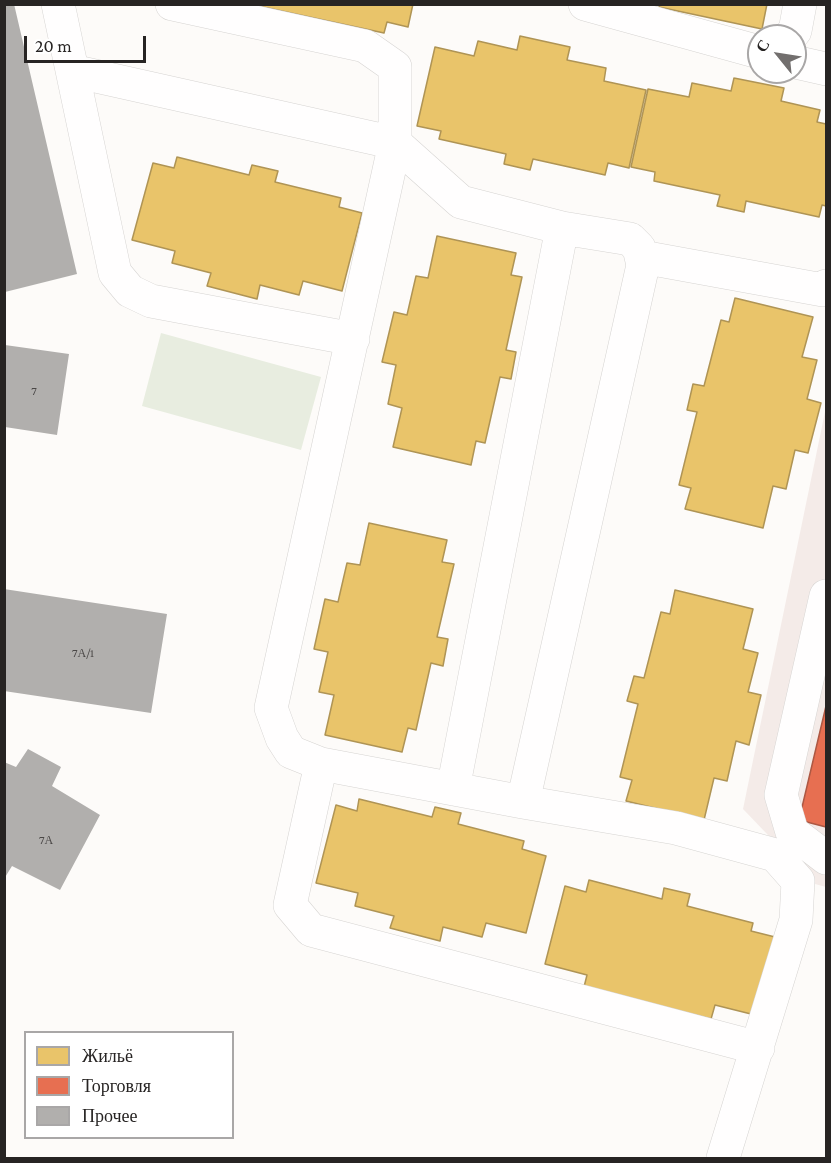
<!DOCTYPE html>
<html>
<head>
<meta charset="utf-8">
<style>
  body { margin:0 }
  #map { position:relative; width:831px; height:1163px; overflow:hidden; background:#fdfbf9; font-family:"Crimson Pro",serif }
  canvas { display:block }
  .frame { position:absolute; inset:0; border:6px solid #272423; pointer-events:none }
  .legend { position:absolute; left:24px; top:1031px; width:210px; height:108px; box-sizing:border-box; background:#fff; border:2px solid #a9a7a7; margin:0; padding:8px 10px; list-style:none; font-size:18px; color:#272423 }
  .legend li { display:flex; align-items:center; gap:12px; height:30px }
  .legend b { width:30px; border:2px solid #a9a7a7 }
  .north { position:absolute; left:747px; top:24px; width:60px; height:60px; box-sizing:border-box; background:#fff; border:2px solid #a9a7a7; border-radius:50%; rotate:300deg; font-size:16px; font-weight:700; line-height:24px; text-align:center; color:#272423 }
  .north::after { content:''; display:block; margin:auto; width:21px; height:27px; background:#726f6e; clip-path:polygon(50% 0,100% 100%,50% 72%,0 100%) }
  .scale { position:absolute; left:24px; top:36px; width:122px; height:27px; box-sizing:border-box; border:3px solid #272423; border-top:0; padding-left:8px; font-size:18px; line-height:21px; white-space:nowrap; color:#272423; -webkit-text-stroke:4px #fff; paint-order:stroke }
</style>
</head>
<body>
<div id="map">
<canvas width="831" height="1163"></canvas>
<div class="frame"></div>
<ul class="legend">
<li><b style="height:16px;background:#e9c46a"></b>Жильё</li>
<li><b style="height:16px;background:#e76f51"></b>Торговля</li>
<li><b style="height:16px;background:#b1afad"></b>Прочее</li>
</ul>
<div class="north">С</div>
<div class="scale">20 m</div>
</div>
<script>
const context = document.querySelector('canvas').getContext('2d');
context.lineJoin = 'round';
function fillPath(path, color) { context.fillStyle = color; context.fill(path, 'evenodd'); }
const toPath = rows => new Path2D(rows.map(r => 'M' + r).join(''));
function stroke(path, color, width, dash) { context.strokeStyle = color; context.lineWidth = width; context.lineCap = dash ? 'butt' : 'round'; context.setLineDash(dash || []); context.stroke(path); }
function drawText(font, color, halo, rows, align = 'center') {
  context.font = font + ' "Crimson Pro",serif'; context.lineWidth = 6; context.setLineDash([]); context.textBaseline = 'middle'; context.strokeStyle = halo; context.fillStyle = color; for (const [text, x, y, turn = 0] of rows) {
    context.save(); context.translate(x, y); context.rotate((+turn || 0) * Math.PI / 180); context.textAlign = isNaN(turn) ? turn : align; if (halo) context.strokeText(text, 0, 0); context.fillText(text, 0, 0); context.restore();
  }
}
const commercial = toPath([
  [826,407,826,887,815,884,743,809]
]);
const green = toPath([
  [161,333,321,377,301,450,142,406]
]);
const homes = toPath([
  [249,4,413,4,408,27,387,22,384,33,249,4],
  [660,4,767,4,762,29,659,7,660,4],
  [520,36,570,47,567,60,606,68,604,81,646,90,629,168,608,163,605,175,533,159,530,170,504,164,506,154,439,139,441,131,417,126,435,47,474,56,478,41,517,50,520,36],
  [734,78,784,88,781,101,820,110,817,122,826,124,826,206,822,205,819,217,746,201,744,212,717,206,720,195,654,181,655,172,631,167,648,89,689,97,692,83,731,91,734,78],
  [177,157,249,175,252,165,278,171,275,182,341,198,339,207,362,213,342,291,303,281,299,295,260,285,257,299,207,286,211,273,172,263,175,251,132,240,153,163,174,168,177,157],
  [437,236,516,253,511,275,522,277,506,350,516,352,511,379,500,377,485,443,476,441,471,465,393,447,402,408,388,404,396,365,382,362,394,312,407,315,416,276,428,278,437,236],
  [735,298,813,317,802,357,817,360,807,399,821,403,808,453,795,450,786,489,773,486,763,528,685,509,691,488,679,485,697,412,687,410,693,384,704,386,721,320,729,322,735,298],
  [369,523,447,540,442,562,454,564,437,637,448,639,443,666,431,663,416,730,408,728,402,752,325,735,334,695,319,692,328,652,314,649,325,599,338,602,347,563,360,565,369,523],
  [675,590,753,609,743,649,758,653,748,692,761,695,749,745,736,741,727,781,714,778,704,820,626,801,632,780,620,777,638,704,627,701,634,676,644,678,661,612,670,614,675,590],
  [359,799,432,817,435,807,461,813,458,824,524,841,522,849,546,856,526,933,486,923,482,937,443,927,440,941,390,928,394,916,355,906,358,893,316,883,336,805,357,811,359,799],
  [589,880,662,899,664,888,690,894,687,906,753,923,751,931,775,937,755,1015,715,1005,711,1019,584,987,587,975,545,964,565,886,586,892,589,880]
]);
const shops = toPath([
  [826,706,826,827,799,820,826,706]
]);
const building = toPath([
  [5,4,14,4,77,274,5,292],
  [5,345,69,354,57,435,5,427],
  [4,589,167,614,151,713,4,691],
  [28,749,61,767,52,786,100,815,60,890,12,866,4,879,4,762,16,767]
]);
const minor = toPath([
  [58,4,115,273,130,291,151,301,353,339],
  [172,4,365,46,395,67,395,143,271,708,282,738,291,752,321,764,523,802,676,828,775,855,798,881,796,920,723,1158],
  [585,4,759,52],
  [790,36,795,31,800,4],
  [795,62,826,69],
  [73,71,395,143,461,202,562,228,630,239,639,248,643,265,523,802],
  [642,257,823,290,826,286],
  [826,596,781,795,792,832,826,858],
  [321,764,290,905,311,930,758,1048],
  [453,789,562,228]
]);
const numberNames = [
  ["7",34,391],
  ["7А/1",83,653],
  ["7А",46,840]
];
fillPath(commercial, '#f4ebe8');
fillPath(green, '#e8ede0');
fillPath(homes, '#e9c46a');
stroke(homes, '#af9455', 1.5);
fillPath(shops, '#e76f51');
stroke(shops, '#ad5843', 1.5);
fillPath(building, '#b1afad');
stroke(minor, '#d6d4d2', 34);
stroke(minor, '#fffefe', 33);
drawText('12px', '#4a4746', null, numberNames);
</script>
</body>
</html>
